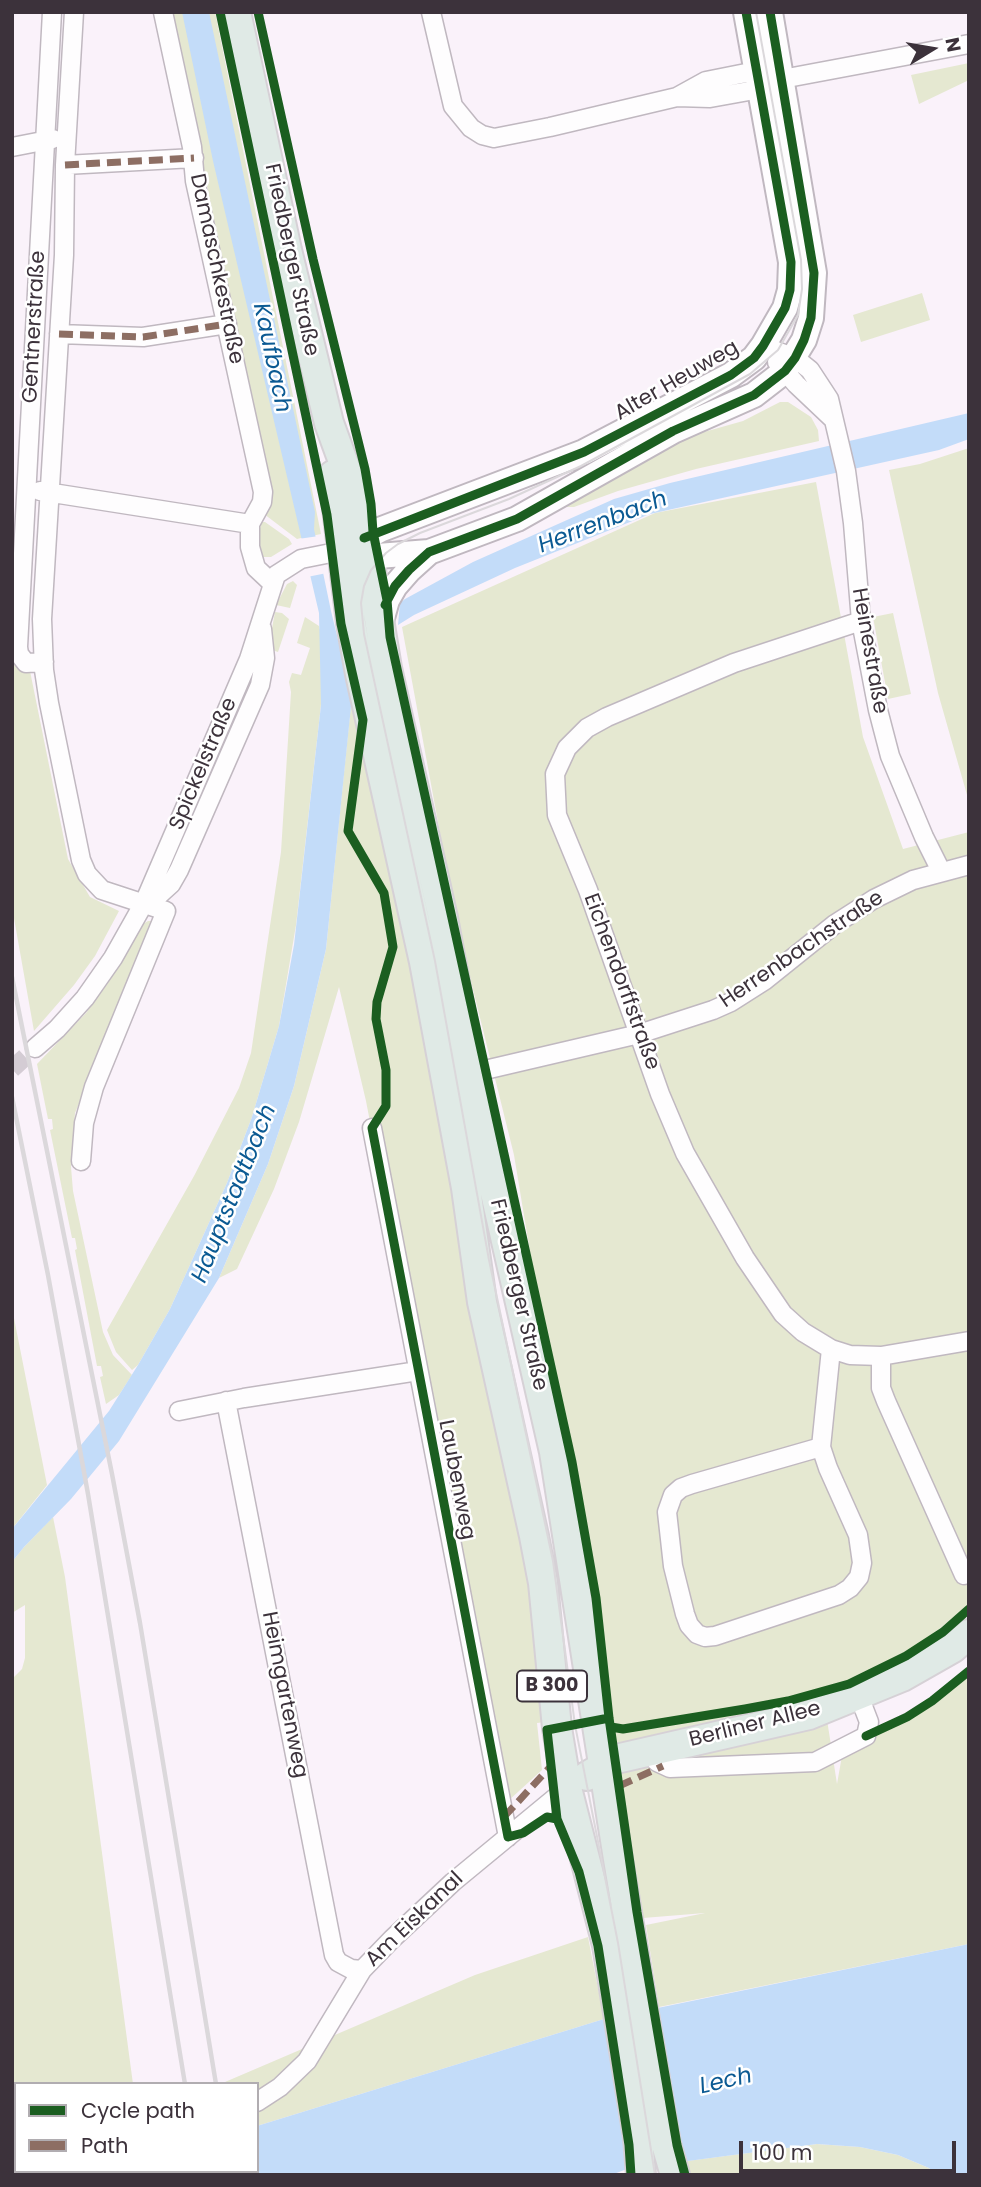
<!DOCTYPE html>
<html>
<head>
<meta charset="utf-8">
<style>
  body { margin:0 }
  #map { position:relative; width:981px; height:2187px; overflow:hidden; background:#faf2fa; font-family:Poppins,sans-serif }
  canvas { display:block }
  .frame { position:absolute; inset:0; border:14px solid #3c323b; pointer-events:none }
  .legend { position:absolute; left:14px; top:2082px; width:245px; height:91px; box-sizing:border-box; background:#fff; border:2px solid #b1adb1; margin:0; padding:9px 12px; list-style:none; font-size:21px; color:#3c323b }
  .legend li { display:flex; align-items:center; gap:14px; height:35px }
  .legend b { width:35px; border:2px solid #b1adb1 }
  .north { position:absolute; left:897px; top:14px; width:70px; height:70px; -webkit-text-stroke:5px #fff; paint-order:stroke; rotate:79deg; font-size:19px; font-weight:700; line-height:28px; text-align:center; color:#3c323b }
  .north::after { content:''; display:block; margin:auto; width:24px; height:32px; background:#3c323b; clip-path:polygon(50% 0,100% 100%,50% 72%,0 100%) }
  .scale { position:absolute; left:739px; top:2141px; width:217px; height:32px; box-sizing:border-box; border:4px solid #3c323b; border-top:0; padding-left:9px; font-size:21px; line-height:24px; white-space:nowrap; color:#3c323b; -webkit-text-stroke:5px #fff; paint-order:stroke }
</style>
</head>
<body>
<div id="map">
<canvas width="981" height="2187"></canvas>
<div class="frame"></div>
<ul class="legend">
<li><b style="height:9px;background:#1b5e20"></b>Cycle path</li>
<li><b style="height:9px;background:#8d6e63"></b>Path</li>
</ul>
<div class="north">N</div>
<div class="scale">100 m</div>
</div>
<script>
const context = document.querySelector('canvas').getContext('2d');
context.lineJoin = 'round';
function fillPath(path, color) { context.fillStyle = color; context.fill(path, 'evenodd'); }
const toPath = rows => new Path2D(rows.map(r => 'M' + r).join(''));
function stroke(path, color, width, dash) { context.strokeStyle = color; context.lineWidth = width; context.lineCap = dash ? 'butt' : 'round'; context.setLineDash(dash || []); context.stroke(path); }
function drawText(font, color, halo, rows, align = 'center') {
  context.font = font + ' Poppins,sans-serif'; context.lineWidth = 5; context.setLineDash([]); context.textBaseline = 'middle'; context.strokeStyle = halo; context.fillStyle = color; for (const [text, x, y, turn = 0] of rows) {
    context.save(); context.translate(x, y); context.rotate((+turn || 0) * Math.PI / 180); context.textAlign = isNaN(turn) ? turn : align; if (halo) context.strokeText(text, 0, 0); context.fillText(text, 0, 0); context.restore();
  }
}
const green = toPath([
  [170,12,215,12,321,534,297,539,264,514,268,495,208,191],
  [969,63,969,80,919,104,911,75],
  [922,293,930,320,861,342,853,315],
  [780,402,788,402,811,417,818,430,819,441,696,469,618,491,574,507,563,507,674,444,697,434,743,421],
  [969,448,969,802,938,693,889,470,920,464],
  [816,482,863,737,903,849,969,832,969,1605,897,1663,823,1694,837,1784,843,1750,907,1717,932,1701,969,1671,969,1944,659,2007,646,1925,705,1913,643,1918,640,1916,514,1155,457,925,402,627,655,513],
  [261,522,265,522,289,539,292,544,271,557,261,557,258,542],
  [293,581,297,585,290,608,276,605,287,584],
  [275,612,282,613,289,619,278,652,272,650,270,639],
  [893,613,911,694,888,699,873,617],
  [305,617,319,626,321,634,321,705,296,925,279,1026,252,1117,227,1183,170,1309,138,1365,132,1370,116,1352,107,1330,194,1176,239,1088,251,1053,281,852,291,692,289,682,292,673,301,675,310,648,297,643],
  [12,652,30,671,68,859,90,897,119,911,95,956,74,985,34,1031,12,907],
  [361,703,527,1564,546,1722,537,1723,542,1770,507,1802,418,1371,366,1101,339,987,299,1122,274,1189,237,1269,219,1278,268,1164,294,1086,326,949,351,704],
  [148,921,151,921,153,925,151,931,75,1113,71,1167,73,1191,103,1332,113,1355,132,1375,119,1395,106,1404,100,1377,103,1376,101,1366,97,1366,75,1250,77,1249,75,1238,72,1238,50,1130,53,1129,52,1119,48,1119,37,1064,86,1013,108,983,143,924],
  [12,1308,47,1485,12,1529],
  [53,1517,65,1577,133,2084,16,2084,16,2125,12,2126,12,1679,22,1669,25,1658,25,1605,12,1613,12,1562,24,1547],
  [588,1937,604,2019,257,2126,257,2084,225,2084,225,2082,475,1975],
  [12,2144,16,2144,16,2171,115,2171,104,2175,12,2175],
  [817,2144,860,2147,898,2155,929,2168,936,2175,690,2175,687,2161]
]);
const water = toPath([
  [182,12,209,12,315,512,314,529,331,611,352,697,326,949,294,1086,268,1164,219,1278,119,1441,71,1499,24,1547,12,1562,12,1529,109,1411,138,1365,170,1309,227,1183,252,1117,279,1026,294,945,321,705,319,613,213,161],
  [969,413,969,439,939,450,650,514,515,568,414,615,398,625,400,603,405,599,473,562,614,499,670,483],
  [969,1944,969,2175,936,2175,929,2168,898,2155,860,2147,817,2144,627,2169,611,2175,104,2175,115,2171,257,2171,257,2126,604,2019]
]);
const pier = toPath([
  [319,536,327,573,307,577,298,539]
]);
const streetTunnel = toPath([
  [12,1069,35,1048]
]);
const street = toPath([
  [74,12,65,165,64,255,42,619,44,670,49,703,81,860,87,874,102,890,166,911,94,1087,84,1123,81,1161],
  [163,12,192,147,195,181,263,492,262,502,250,524,250,547,256,568,273,584],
  [431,12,453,106,471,128,482,135,494,138,550,127,677,97,706,81,756,71,765,74],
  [677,97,710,98,760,89,782,79,969,44],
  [12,147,53,139],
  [65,165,194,158],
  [59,334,143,337,227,324],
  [763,346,795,358,810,370,829,399,846,471,853,523,861,621,878,710,890,756,924,837,941,871],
  [777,362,796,384,833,419],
  [40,491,250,524],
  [861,621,734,663,607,717,587,728,567,748,555,774,557,815,588,890,660,1094,685,1153,745,1258,783,1314,803,1332,831,1349,850,1355,881,1356,969,1341],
  [44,662,26,663,19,654,18,647,52,12],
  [144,903,160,894,171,884,179,870,260,685,265,658,262,629],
  [35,1048,57,1029,85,998,113,958,144,903,249,659,276,575,301,559,341,551],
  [472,1073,639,1034,713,1010,731,1002,764,981,835,924,874,899,913,880,969,865],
  [372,1128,508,1837],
  [881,1356,881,1388,886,1401,964,1575],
  [226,1401,334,1955,338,1962,351,1969,362,1970],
  [179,1411,244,1398,418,1371],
  [821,1447,828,1468,858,1535,862,1563,859,1577,850,1588,839,1595,715,1636,705,1637,697,1634,689,1625,685,1614,673,1566,667,1512,673,1495,681,1488,692,1484,821,1447],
  [821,1447,831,1349],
  [648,1750,657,1762,670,1768,815,1762,866,1736,869,1722,859,1696],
  [257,2102,280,2087,307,2061,362,1970,392,1939,453,1882,567,1788],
  [12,2136,16,2136]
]);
const secondary = toPath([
  [348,547,382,529,584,452,731,375,754,358,763,346,785,308,790,290,791,262,746,12],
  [350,552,378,556,429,552,517,519,673,431,754,395,785,371,804,340,811,318,814,273,770,12],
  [380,625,387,600,395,586,409,570,429,552]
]);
const primary = toPath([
  [236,12,287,250,329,423,349,478,371,570,387,668,443,918,493,1184,554,1452,618,1859,666,2144,675,2175],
  [333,475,351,623,360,674,424,962,466,1188,482,1302,534,1536,543,1583,557,1728,567,1788,607,1945,638,2137,641,2175],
  [587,1776,616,1759,809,1715,902,1677,953,1648,969,1634]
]);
const tram = toPath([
  [655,2175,618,1943,575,1725,553,1561,489,1260,435,961,364,634,361,603,364,586,371,570,386,553,398,544,420,533,509,499,581,466,750,374,778,350,798,315,802,289,801,260,756,12]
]);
const rail = toPath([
  [12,977,112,1474,140,1623,216,2084],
  [12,1097,48,1275,88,1494,185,2084],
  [199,2171,200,2175],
  [221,2171,221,2175]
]);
const quiet = toPath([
  [65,165,194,158],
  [59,334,143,337,227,324],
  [619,1786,663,1766],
  [504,1817,550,1767]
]);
const cycleway = toPath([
  [220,12,327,515,341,624,363,720,348,831,384,893,393,947,377,1002,376,1019,386,1070,386,1106,372,1128,508,1837,523,1833,547,1817,557,1819],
  [258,12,313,259,365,469,371,504,373,532,387,600,390,637,572,1462,596,1598,609,1718,637,1912,677,2145,685,2175],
  [364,538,584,452,731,375,754,358,763,346,785,308,790,290,791,262,746,12],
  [385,605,395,586,409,570,429,552,517,519,673,431,754,395,785,371,795,358,804,340,811,318,814,273,770,12],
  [609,1718,547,1730,557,1819,579,1872,598,1946,629,2145,631,2175],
  [611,1727,623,1729,745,1709,788,1701,849,1684,906,1656,943,1632,969,1609],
  [866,1736,907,1717,932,1701,969,1671]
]);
const shields = [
  [552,1686,70]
];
const shieldNames = [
  ["B 300",552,1686]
];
const streetNames = [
  ["Friedberger Straße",291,260,78],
  ["Damaschkestraße",216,269,78],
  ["Gentnerstraße",35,327,-87],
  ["Alter Heuweg",677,381,-30],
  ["Heinestraße",869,651,80],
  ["Spickelstraße",204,764,-67],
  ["Herrenbachstraße",802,950,-34],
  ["Eichendorffstraße",621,982,70],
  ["Friedberger Straße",518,1295,77],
  ["Laubenweg",456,1480,79],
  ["Heimgartenweg",284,1695,79],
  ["Berliner Allee",755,1725,-14],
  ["Am Eiskanal",415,1920,-44]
];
const waterNames = [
  ["Kaufbach",271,358,78],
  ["Herrenbach",603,523,-21],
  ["Hauptstadtbach",235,1194,-68],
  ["Lech",726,2082,-13]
];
fillPath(green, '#e5e8d1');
fillPath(water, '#c3dcf9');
fillPath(pier, '#faf2fa');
stroke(streetTunnel, '#d4ccd4', 18, [18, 9]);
stroke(street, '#c0b8c0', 21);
stroke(secondary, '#c0b8c0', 28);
stroke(primary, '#d6d1d6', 32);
stroke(street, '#fefdfe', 18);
stroke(secondary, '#fefdfe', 24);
stroke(primary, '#e0eae6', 28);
stroke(tram, '#dbd8db', 2);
stroke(rail, '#dbd8db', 4.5);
stroke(quiet, '#8d6e63', 7, [14, 7]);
stroke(cycleway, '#1b5e20', 9);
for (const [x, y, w] of shields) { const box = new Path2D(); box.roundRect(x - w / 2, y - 15.5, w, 31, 5); context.fillStyle = '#fff'; context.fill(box); stroke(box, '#3c323b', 2); }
drawText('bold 19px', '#3c323b', null, shieldNames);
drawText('21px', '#3c323b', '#fff', streetNames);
drawText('italic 23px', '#0b5a93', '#fff', waterNames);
</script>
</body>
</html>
